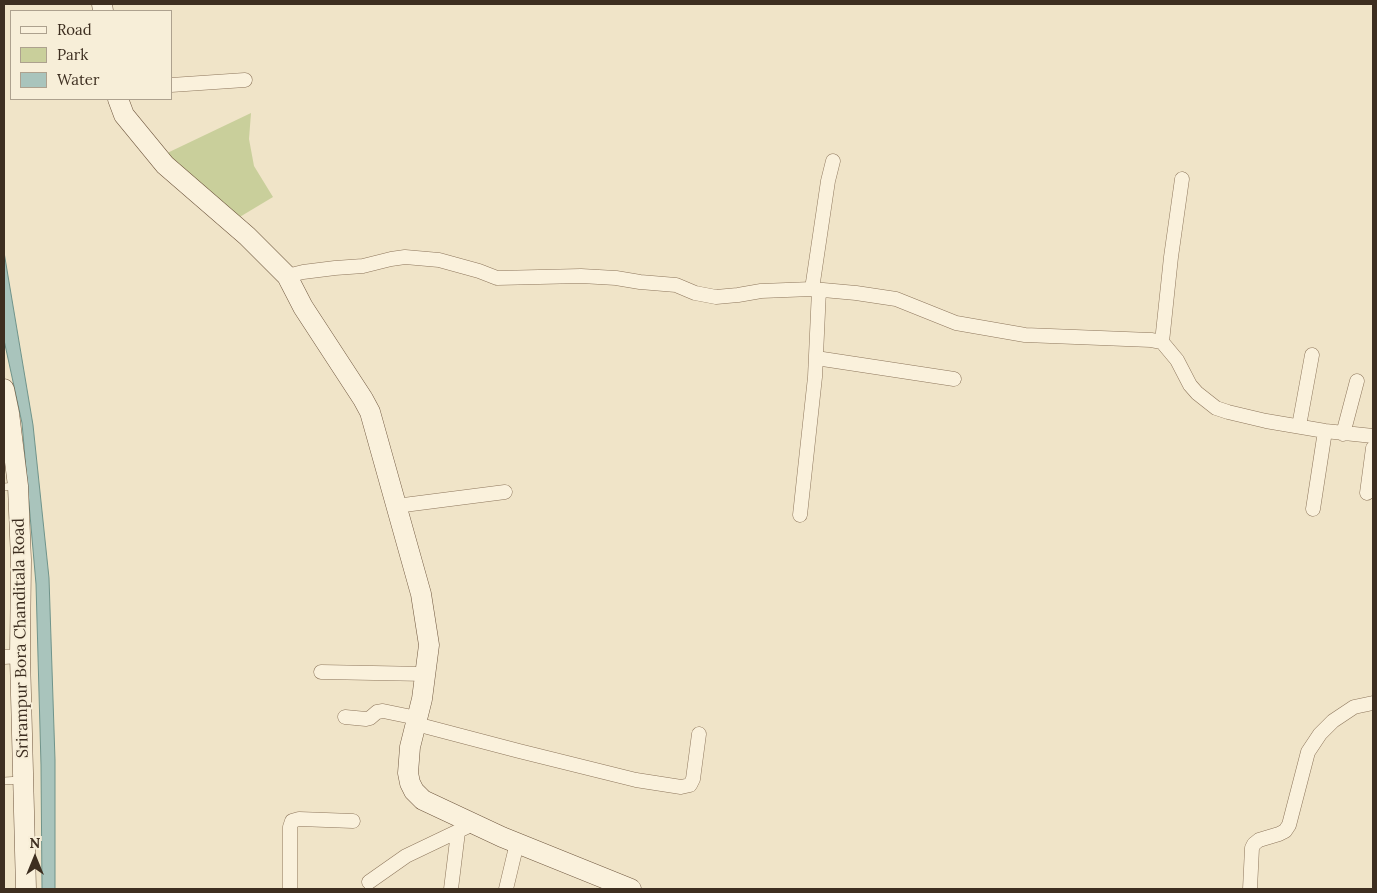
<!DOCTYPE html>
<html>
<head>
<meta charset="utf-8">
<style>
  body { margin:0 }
  #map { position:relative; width:1377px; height:893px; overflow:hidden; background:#f0e4c8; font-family:Lora,serif }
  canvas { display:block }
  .frame { position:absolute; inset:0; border:5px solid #3d2e20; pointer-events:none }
  .legend { position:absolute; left:10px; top:10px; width:162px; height:90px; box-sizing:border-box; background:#f7eed8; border:1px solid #ada18e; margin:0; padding:6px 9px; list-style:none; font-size:15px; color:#3d2e20 }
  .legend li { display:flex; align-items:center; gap:10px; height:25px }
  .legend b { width:25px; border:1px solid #ada18e }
  .north { position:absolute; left:10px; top:833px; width:50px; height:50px; -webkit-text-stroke:4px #f7eed8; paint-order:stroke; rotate:0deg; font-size:14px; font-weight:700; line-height:20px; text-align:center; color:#3d2e20 }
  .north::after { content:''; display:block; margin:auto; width:18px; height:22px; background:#3d2e20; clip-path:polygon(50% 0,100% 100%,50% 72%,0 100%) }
</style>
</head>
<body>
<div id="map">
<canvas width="1377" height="893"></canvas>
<div class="frame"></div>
<ul class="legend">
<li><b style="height:6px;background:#faf1dc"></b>Road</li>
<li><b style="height:14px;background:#c9cf9b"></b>Park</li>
<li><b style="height:14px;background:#a9c4bc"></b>Water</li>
</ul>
<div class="north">N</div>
</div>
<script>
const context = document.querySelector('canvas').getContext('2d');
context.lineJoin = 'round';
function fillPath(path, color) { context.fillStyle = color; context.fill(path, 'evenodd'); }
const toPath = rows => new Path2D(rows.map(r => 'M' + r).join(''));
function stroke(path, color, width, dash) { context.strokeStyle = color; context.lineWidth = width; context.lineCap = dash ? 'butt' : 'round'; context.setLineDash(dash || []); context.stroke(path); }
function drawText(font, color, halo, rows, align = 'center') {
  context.font = font + ' Lora,serif'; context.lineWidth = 4; context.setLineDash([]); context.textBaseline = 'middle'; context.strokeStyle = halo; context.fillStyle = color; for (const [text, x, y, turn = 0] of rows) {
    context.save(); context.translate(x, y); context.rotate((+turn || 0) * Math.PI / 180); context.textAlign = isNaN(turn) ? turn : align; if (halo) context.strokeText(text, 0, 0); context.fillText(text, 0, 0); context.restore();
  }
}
const green = toPath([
  [251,113,249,139,254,166,273,197,238,218,163,155]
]);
const water = toPath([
  [4,252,33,425,49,578,55,760,55,889,42,889,41,765,36,584,22,423,4,340,4,252]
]);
const lane = toPath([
  [4,487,17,486],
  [4,781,21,780]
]);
const street = toPath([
  [171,85,245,80],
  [1182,179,1171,257,1162,342,1177,360,1190,385,1197,393,1216,408,1228,412,1266,421,1325,431,1373,436],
  [287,276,303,272,335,268,363,266,391,259,405,257,439,260,479,271,497,278,581,276,616,278,640,282,676,285,695,293,716,297,738,295,761,291,812,289,856,293,896,299,956,323,1025,335,1151,340,1162,342],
  [812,289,828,181,833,161],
  [816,358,954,379],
  [1299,426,1312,355],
  [1343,434,1357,381],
  [1367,493,1373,448],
  [396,506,505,492],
  [1313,509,1325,431],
  [800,515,815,377,819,290],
  [4,657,20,656],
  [321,672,426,674],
  [345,717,366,719,370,718,377,712,383,711,417,718],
  [416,724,519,751,636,780,681,787,690,785,693,779,699,734],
  [369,882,406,856,473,824],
  [290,889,290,827,292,821,299,819,353,821],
  [451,889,458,832],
  [506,889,517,843],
  [1250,889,1252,848,1254,844,1259,840,1279,834,1285,831,1289,825,1308,752,1320,734,1333,721,1354,707,1373,703]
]);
const secondary = toPath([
  [102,4,103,11],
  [118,99,124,115,165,165,247,236,287,276,303,307,363,399,370,412,421,594,429,645,422,699,410,747,408,773,410,783,414,791,423,800,502,837,631,889],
  [4,389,9,413,18,486,21,560,20,656,26,889]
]);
const streetNames = [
  ["Srirampur Bora Chanditala Road",21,638,-91]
];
fillPath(green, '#c9cf9b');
fillPath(water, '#a9c4bc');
stroke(water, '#6f938a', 1);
stroke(lane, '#8d765c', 8);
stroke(street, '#8d765c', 15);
stroke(secondary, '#6f573f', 21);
stroke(lane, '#faf1dc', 7);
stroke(street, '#faf1dc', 14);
stroke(secondary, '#faf1dc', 20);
drawText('16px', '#3d2e20', '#f7eed8', streetNames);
</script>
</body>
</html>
